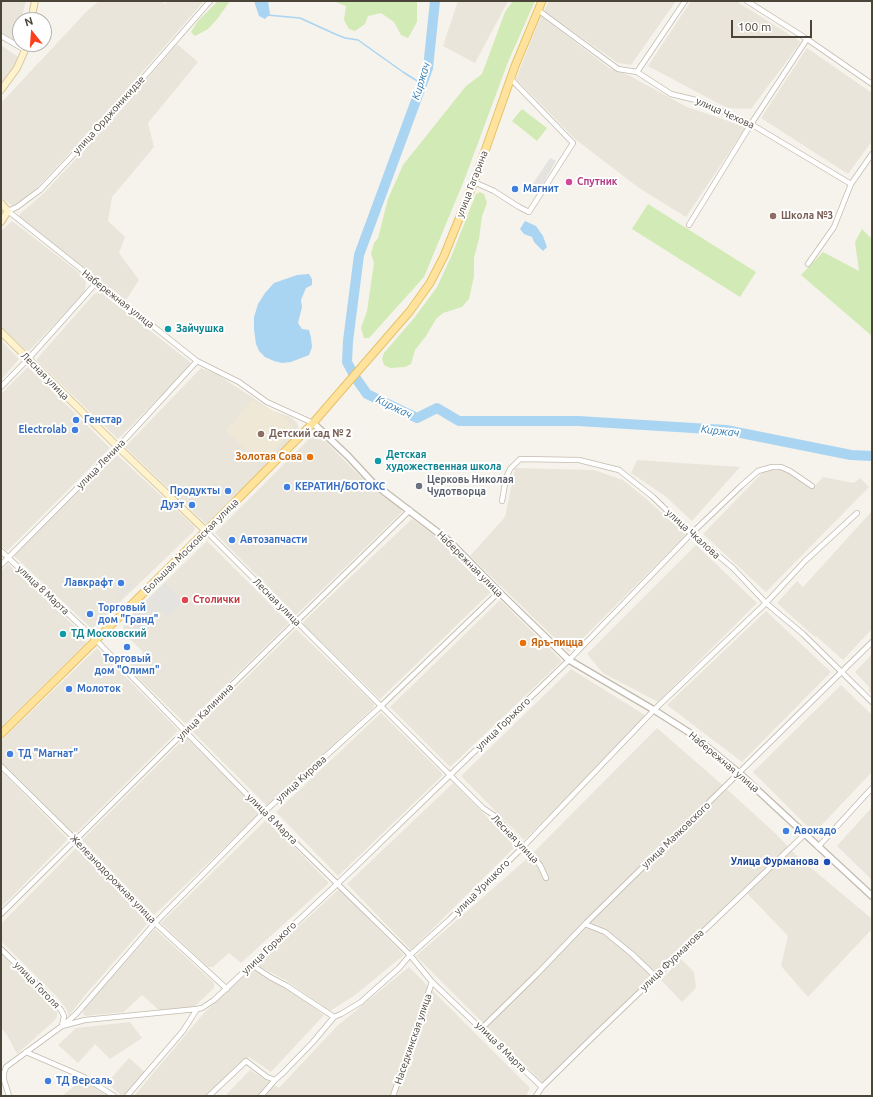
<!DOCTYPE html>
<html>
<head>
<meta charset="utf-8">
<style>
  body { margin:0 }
  #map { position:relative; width:873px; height:1097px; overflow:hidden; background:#f6f3ec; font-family:Ubuntu,sans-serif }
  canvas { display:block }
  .frame { position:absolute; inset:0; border:2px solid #4b4439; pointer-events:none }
  .north { position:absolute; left:12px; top:12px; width:40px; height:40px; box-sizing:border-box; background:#fff; border:1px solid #b7b4b0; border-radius:50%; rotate:343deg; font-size:11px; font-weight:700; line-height:16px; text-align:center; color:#4b4439 }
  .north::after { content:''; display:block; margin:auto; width:14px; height:18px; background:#fc3f1d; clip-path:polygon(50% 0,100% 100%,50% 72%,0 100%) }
  .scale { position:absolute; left:731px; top:20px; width:81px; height:18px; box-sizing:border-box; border:2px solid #4b4439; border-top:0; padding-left:5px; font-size:12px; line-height:14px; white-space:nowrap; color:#4b4439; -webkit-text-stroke:3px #fff; paint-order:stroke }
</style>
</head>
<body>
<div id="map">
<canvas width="873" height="1097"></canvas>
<div class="frame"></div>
<div class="north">N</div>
<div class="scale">100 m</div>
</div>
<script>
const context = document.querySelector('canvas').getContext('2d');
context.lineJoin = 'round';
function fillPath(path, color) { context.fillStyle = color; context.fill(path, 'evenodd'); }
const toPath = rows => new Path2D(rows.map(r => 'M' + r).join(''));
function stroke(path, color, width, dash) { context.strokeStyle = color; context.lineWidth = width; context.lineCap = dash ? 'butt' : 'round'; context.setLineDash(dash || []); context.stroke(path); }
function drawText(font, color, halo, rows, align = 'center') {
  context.font = font + ' Ubuntu,sans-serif'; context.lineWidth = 4; context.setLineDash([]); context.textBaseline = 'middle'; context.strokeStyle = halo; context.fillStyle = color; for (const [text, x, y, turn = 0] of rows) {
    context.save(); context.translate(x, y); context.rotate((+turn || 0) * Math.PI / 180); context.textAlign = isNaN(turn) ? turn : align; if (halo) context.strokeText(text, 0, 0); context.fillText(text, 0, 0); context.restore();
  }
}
const residential = toPath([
  [1,1,26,1,21,20,20,20,20,25,16,42,1,33],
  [99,1,162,1,165,4,168,1,204,1,106,114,36,189,14,206,12,206,1,197,1,103,87,11],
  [458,1,508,1,475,63,443,46],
  [549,1,676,1,631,65,618,63,544,11],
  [691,1,736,1,801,42,751,109,727,108,648,66],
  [541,16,609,68,630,76,687,107,746,127,686,217,639,188,575,139,516,79],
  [177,44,198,62,148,123,154,147,112,197,108,221,125,237,119,253,139,280,126,300,20,219,19,217,20,214,44,193,114,118],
  [1,45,18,57,7,79,1,85],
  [807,48,872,93,872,141,848,174,761,118],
  [12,221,81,274,86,282,85,290,83,294,28,352,1,327,1,231],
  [98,292,102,293,190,362,191,364,190,367,118,439,36,360,94,294],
  [1,340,19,359,1,380],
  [28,367,110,448,7,551,1,546,1,394],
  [201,368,218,375,273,411,291,417,297,423,299,429,299,432,206,524,125,447],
  [316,432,371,487,401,508,402,511,401,513,296,615,215,533],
  [115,453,194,526,195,529,194,531,92,629,13,555],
  [637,460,740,467,692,521,665,496,631,473],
  [515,468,594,470,623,480,650,502,686,535,569,652,470,556,505,517],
  [765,470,785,470,813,488,823,477,854,483,860,478,869,487,766,592,703,534],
  [872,511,872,629,843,660,816,636,815,637,777,603,797,581,803,587],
  [412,519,446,543,491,592,380,699,304,625,303,622],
  [207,541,289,623,186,724,130,670,131,665,143,652,125,634,123,627,126,620],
  [696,545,757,603,658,702,603,673,587,654],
  [8,564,87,638,85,644,1,727,1,571],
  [500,600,562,661,450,767,390,707],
  [766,611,831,672,742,762,667,705],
  [296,629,373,703,374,705,373,708,267,806,192,731],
  [97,648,178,730,177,732,75,834,1,761,1,741],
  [872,654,872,694,868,690,870,688,855,672],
  [571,669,648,717,524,840,461,776],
  [841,685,872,715,872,772,814,833,753,772],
  [381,713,443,774,442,776,338,876,276,812],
  [657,728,719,782,775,833,797,856,872,919,872,929,808,997,781,966,788,936,743,889,543,1083,416,956,530,856],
  [186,737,260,811,259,814,154,915,82,840],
  [1,771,68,839,1,908],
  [453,783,516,846,411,950,347,884],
  [872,807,872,880,837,846],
  [267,819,329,883,241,963,229,953,213,967,208,967,161,923],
  [76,848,148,923,86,994,69,1016,66,1008,56,996,1,941,1,924],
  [339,889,404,955,355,995,330,1011,287,981,257,965],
  [155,929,214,983,214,988,194,1007,160,1011,142,995,124,1012,85,1016,83,1013,85,1007],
  [1,953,54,1008,57,1012,57,1017,54,1021,17,1054,7,1035,1,1028],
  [681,959,694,972,696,988,682,1002,661,980],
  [409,967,530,1088,526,1096,225,1096,250,1070,279,1088,337,1026],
  [252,969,289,989,324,1015,271,1072,249,1057,208,1096,134,1096,204,1013],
  [130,1022,142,1038,110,1059,95,1044,78,1063,58,1045,76,1028],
  [129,1058,145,1072,123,1096,122,1096,107,1083],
  [83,1079,107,1096,62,1096]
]);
const education = toPath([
  [252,400,284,417,296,431,288,438,287,438,260,463,226,431]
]);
const green = toPath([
  [218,1,230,1,218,18,208,29,195,36,191,32,198,21],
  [333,1,417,1,417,22,408,38,401,35,394,22,381,13,368,16,365,24,355,31,349,29,344,20,346,6],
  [513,1,535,1,508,62,465,178,424,277,369,338,364,338,361,328,367,311,374,263,371,254,374,243,378,238,388,199,403,165,466,86,482,74,505,12],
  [522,109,547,128,537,141,512,121],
  [480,192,484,194,487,203,482,216,479,239,474,258,474,276,469,299,462,307,443,313,436,319,426,336,415,350,411,364,405,367,390,368,384,365,382,359,384,353,415,317,437,287,451,257,476,194],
  [648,204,756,272,740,297,632,229],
  [862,229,872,239,872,336,801,275,823,252,859,271,855,242]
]);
const parking = toPath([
  [550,158,556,161,537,194,530,188],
  [129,582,133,586,121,598,117,594],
  [165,583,183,602,167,618,149,599],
  [147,600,159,612,139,632,127,620]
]);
const water = toPath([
  [254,1,268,1,270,14,265,19,259,16],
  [525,221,536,226,543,236,547,247,543,251,534,242,532,237,524,234,520,229],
  [309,274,312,279,312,285,306,288,301,300,302,307,298,323,302,329,309,330,311,338,312,347,309,355,291,362,282,363,274,361,265,357,259,351,256,344,254,329,254,317,258,304,265,293,274,283,297,275]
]);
const stream = toPath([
  [267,15,300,18,335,34,345,38,358,40,403,72,422,84]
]);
const river = toPath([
  [435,1,428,68,359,255,348,341,347,362,355,377,367,394,417,418,437,408,459,421,578,421,726,430,851,455,872,456]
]);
const minor = toPath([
  [210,1,110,116,40,190,17,207,8,211,197,361,239,382,267,402,313,423],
  [747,1,807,39,872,84],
  [538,10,618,69,637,72,671,94,700,101,751,124,851,184],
  [1,36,25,50],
  [637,72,685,1],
  [474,182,494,191,519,207,529,212,573,143,511,79],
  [689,225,751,124,807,39],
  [808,264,834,227,851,184,872,154],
  [1,387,30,357,97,282],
  [502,501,506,478,510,469,520,459,579,460,619,470,653,497,691,534,702,542,733,568,766,603,803,634,872,702],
  [206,531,483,808,495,816,540,865,546,878],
  [1,551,96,640,264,812,410,955,432,982,542,1087],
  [1,565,118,447,197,361],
  [1,766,76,840,155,923,227,989],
  [818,847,872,788],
  [1,914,186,730,410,510],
  [585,924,605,932,632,954,655,976],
  [1,949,47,994,61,1010,64,1016,62,1026],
  [252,965,270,977,287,986,334,1017],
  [65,1024,77,1013,155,923,264,812,381,706,499,592],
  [482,1028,537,974,587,922,872,642],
  [26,1052,84,1077,114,1096],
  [9,1096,4,1080,4,1073,6,1067,62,1026,85,1020,197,1009,202,1008,214,1000,353,869,569,660,691,534,741,486,758,471,772,467,781,467,790,471,812,486],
  [127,1096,183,1031,197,1009],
  [209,1096,246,1061,267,1077,275,1080],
  [261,1096,275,1080,283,1073,313,1042,334,1017,341,1014,361,1002,399,968,410,955,450,919,524,846,654,710,766,603,805,561,857,513],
  [393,1096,432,982],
  [536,1096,542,1087,597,1033,804,835]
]);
const tertiary = toPath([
  [313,423,348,456,373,483,449,541,499,592,569,660,654,710,690,733,739,773,872,896]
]);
const secondary = toPath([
  [31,20,35,1],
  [1,90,17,68,25,50,26,44],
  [1,203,8,211,1,222],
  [1,332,118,447,206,531]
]);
const primary = toPath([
  [1,734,215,522,313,423,410,311,430,283,444,256,474,182,515,66,542,1]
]);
const markers = [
  [569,182,4,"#d1479c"],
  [515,189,4,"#3f7fe0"],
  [773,216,4,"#8d6e63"],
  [168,329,4,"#0f9aa8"],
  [76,420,4,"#3f7fe0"],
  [75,430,4,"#3f7fe0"],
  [261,434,4,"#8d6e63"],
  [310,457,4,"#e8710a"],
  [378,461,4,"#0f9aa8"],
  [419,486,4,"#6b7280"],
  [287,487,4,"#3f7fe0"],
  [228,491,4,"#3f7fe0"],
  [192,505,4,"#3f7fe0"],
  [232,540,4,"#3f7fe0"],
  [121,583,4,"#3f7fe0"],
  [185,600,4,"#e0444e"],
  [90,614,4,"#3f7fe0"],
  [63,634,4,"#0f9aa8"],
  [523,643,4,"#e8710a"],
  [127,647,4,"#3f7fe0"],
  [69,689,4,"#3f7fe0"],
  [10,754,4,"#3f7fe0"],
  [786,831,4,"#3f7fe0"],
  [827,862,4,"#1a4fb4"],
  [48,1081,4,"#3f7fe0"]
];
const streetNames = [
  ["улица Чехова",725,113,24],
  ["улица Орджоникидзе",109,115,-48],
  ["улица Гагарина",472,184,-69],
  ["Набережная улица",118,299,38],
  ["Лесная улица",45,376,45],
  ["улица Ленина",101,464,-46],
  ["улица Чкалова",693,534,42],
  ["Большая Московская улица",191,546,-45],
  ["Набережная улица",470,564,45],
  ["улица 8 Марта",43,590,43],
  ["Лесная улица",277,602,45],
  ["улица Калинина",205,712,-45],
  ["улица Горького",503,724,-44],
  ["Набережная улица",724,762,40],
  ["улица Кирова",301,779,-42],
  ["улица 8 Марта",272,819,45],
  ["улица Маяковского",676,835,-44],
  ["Лесная улица",515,839,46],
  ["Железнодорожная улица",113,879,46],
  ["улица Урицкого",482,887,-45],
  ["улица Горького",269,948,-44],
  ["улица Фурманова",672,960,-44],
  ["улица Гоголя",37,985,46],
  ["Наседкинская улица",413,1039,-71],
  ["улица 8 Марта",501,1047,45]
];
const hotelNames = [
  ["Спутник",577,182]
];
const shopNames = [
  ["Магнит",523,189],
  ["Генстар",84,420],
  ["Electrolab",67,430,"right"],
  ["КЕРАТИН/БОТОКС",295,487],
  ["Продукты",220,491,"right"],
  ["Дуэт",184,505,"right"],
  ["Автозапчасти",240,540],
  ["Лавкрафт",113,583,"right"],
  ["Торговый",98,608],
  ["дом \"Гранд\"",98,620],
  ["Торговый",127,659,"center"],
  ["дом \"Олимп\"",127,671,"center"],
  ["Молоток",77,689],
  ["ТД \"Магнат\"",18,754],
  ["Авокадо",794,831],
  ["ТД Версаль",56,1081]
];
const educationNames = [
  ["Школа №3",781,216],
  ["Детский сад № 2",269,434]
];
const cultureNames = [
  ["Зайчушка",176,329],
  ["Детская",386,455],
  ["художественная школа",386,467],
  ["ТД Московский",71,634]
];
const foodNames = [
  ["Золотая Сова",302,457],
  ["Яръ-пицца",531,643,"left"]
];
const worshipNames = [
  ["Церковь Николая",427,480],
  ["Чудотворца",427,492]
];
const healthNames = [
  ["Столички",193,600]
];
const transitNames = [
  ["Улица Фурманова",819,862]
];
const waterNames = [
  ["Киржач",421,81,-73],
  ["Киржач",394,407,26],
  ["Киржач",720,431,6]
];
fillPath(residential, '#eae5da');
fillPath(education, '#efe8d6');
fillPath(green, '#d2eab5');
fillPath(parking, '#e5e3e0');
fillPath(water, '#a9d4f2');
stroke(stream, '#a9d4f2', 1.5);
stroke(river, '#a9d4f2', 10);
stroke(minor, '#c2bbae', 6);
stroke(tertiary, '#c2bbae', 8);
stroke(secondary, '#d6c79b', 8);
stroke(primary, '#e6c16a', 9);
stroke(minor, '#fff', 4.5);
stroke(tertiary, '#fff', 5.5);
stroke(secondary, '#fff3cd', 6);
stroke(primary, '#ffe39c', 7);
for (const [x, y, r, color] of markers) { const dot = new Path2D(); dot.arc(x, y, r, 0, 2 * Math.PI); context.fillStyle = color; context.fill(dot); stroke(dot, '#fff', 1.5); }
drawText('10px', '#4b4439', '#fff', streetNames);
drawText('bold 10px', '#b23c85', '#fff', hotelNames, 'left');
drawText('bold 10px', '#366cbe', '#fff', shopNames, 'left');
drawText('bold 10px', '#785e54', '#fff', educationNames, 'left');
drawText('bold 10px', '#0d838f', '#fff', cultureNames, 'left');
drawText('bold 10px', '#c56008', '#fff', foodNames, 'right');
drawText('bold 10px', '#5b616d', '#fff', worshipNames, 'left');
drawText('bold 10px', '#be3a42', '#fff', healthNames, 'left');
drawText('bold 10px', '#164399', '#fff', transitNames, 'right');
drawText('italic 11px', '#2e7ab2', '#fff', waterNames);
</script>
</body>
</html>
